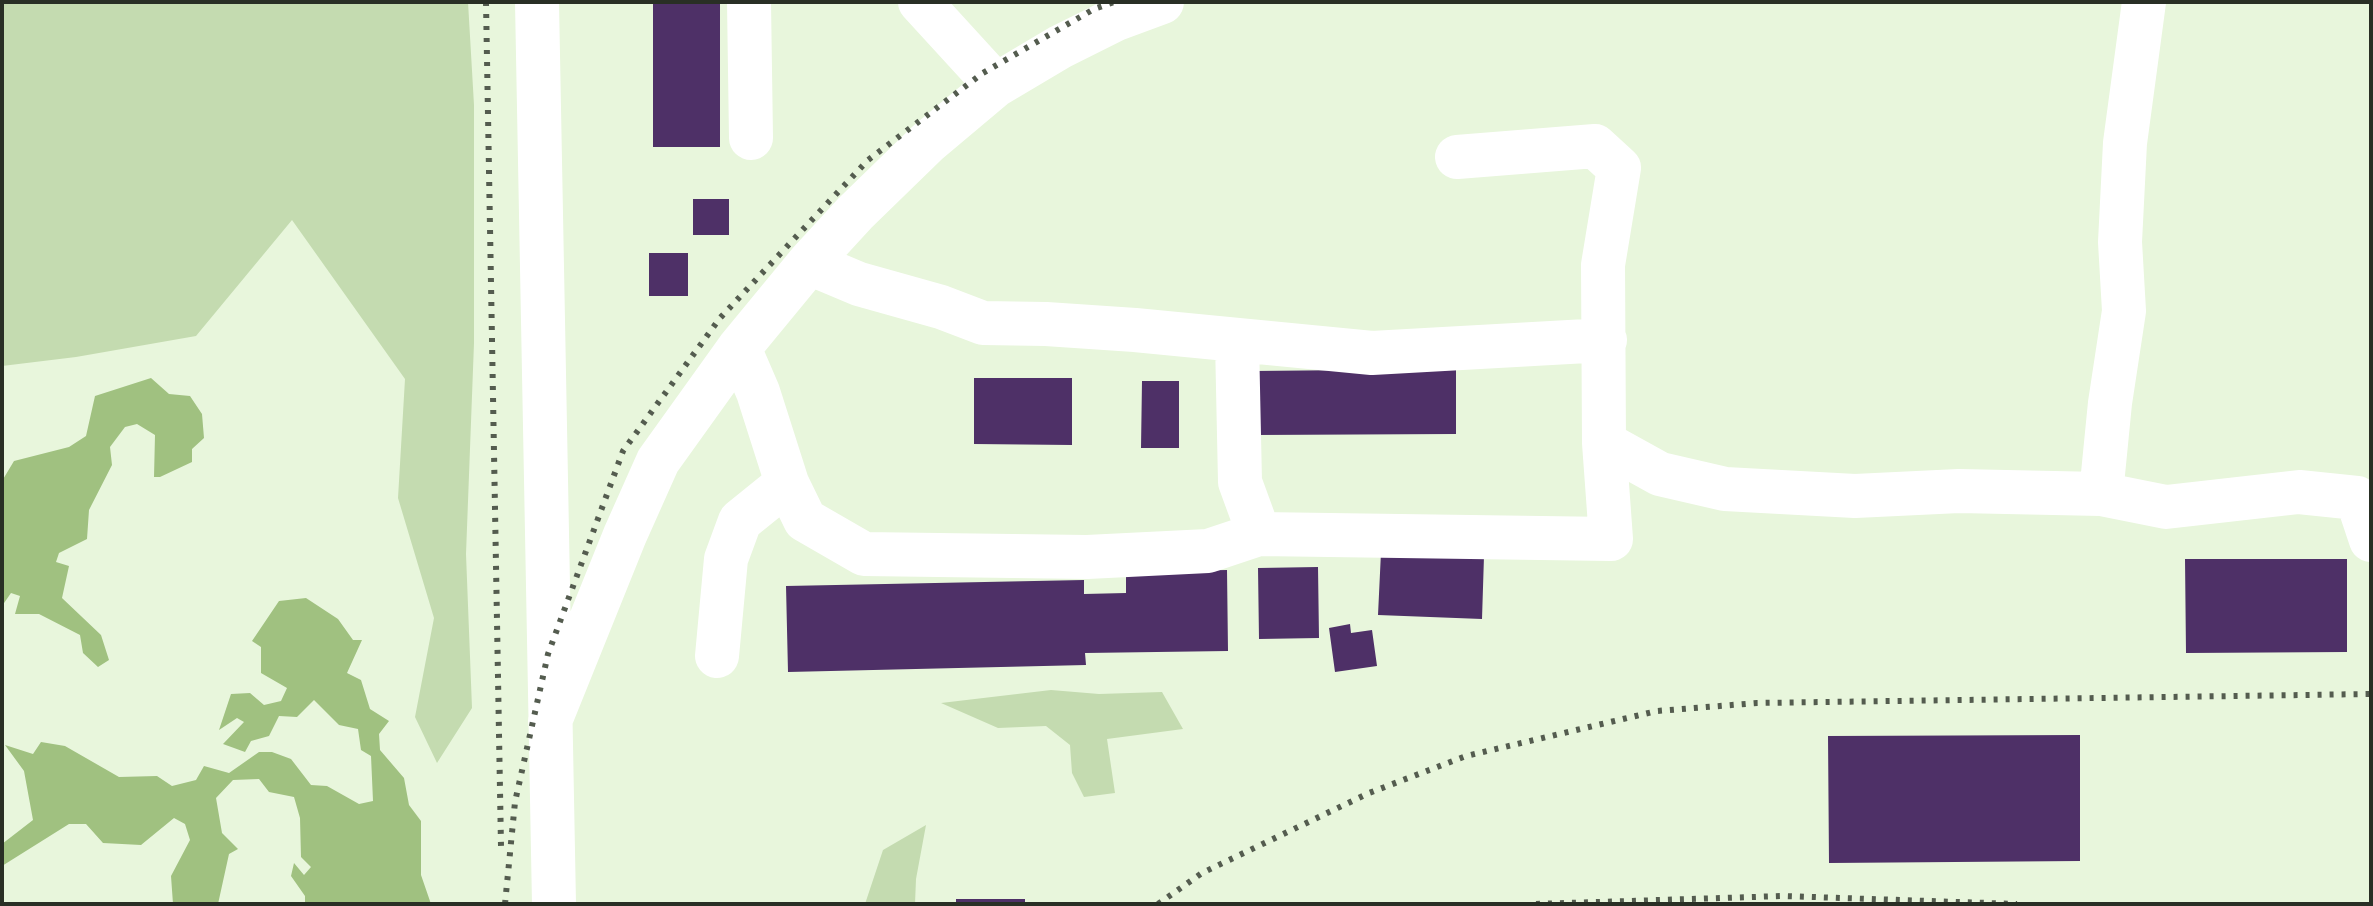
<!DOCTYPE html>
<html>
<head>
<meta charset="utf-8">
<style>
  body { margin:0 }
  #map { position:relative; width:2373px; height:906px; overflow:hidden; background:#e8f6dc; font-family:"Work Sans",sans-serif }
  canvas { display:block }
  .frame { position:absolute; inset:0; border:4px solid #292f25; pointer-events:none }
</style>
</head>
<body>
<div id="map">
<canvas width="2373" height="906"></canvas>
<div class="frame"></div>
</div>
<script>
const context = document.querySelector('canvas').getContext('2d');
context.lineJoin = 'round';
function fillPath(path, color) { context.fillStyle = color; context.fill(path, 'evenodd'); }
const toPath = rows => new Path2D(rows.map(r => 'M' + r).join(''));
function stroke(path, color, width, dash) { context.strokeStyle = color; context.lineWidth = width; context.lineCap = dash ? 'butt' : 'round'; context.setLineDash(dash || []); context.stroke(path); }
const green = toPath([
  [2,2,468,2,474,105,474,343,466,554,472,708,437,763,415,717,434,618,398,498,405,379,292,220,196,336,76,357,2,366],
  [1051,690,1099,694,1162,692,1183,729,1107,739,1115,793,1084,797,1072,773,1070,745,1046,726,998,728,941,703],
  [926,825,916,879,915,904,865,904,883,850]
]);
const water = toPath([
  [151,378,169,394,190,396,202,414,204,438,192,449,192,462,160,477,154,477,155,435,137,424,125,427,110,447,112,465,89,510,87,539,59,553,56,562,69,566,62,598,101,635,109,660,98,667,83,653,80,635,39,614,15,614,20,596,11,593,2,606,2,481,14,461,69,447,86,436,95,396],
  [306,598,338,619,353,640,362,640,347,673,361,680,370,709,389,721,379,734,380,750,404,778,409,805,421,821,421,875,431,904,305,904,305,896,291,876,294,863,304,875,311,867,301,857,300,818,294,797,269,792,259,779,233,780,216,798,222,833,238,849,229,854,218,904,173,904,171,876,190,840,185,824,174,818,141,845,103,843,86,824,69,824,2,866,2,844,33,820,24,771,5,745,33,754,41,742,65,746,119,777,157,776,172,786,196,780,204,766,229,773,259,752,272,752,291,759,311,785,327,786,359,804,373,801,371,756,361,750,358,729,339,725,314,700,297,717,279,716,269,736,251,741,245,752,223,744,244,722,237,718,219,730,231,694,250,693,264,705,281,701,287,688,261,673,261,647,252,641,279,601]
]);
const building = toPath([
  [653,2,720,2,720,147,653,147],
  [693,199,729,199,729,235,693,235],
  [649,253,688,253,688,296,649,296],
  [1456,369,1456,434,1255,435,1254,371],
  [974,378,1072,378,1072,445,974,444],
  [1142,381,1179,381,1179,448,1141,448],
  [1381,552,1484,556,1482,619,1378,615],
  [2185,559,2347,559,2347,652,2186,653],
  [1318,567,1319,638,1259,639,1258,568],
  [1227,570,1228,651,1085,653,1086,665,788,672,786,586,1084,580,1084,594,1126,593,1126,572],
  [1350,624,1351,633,1372,630,1377,666,1335,672,1329,628],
  [2080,735,2080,861,1829,863,1828,736],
  [956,899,1025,899,1025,904,956,904]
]);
const minor = toPath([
  [537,2,554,904],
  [749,2,751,138],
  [920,2,996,85],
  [809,263,859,284,941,307,983,323,1046,324,1135,330,1372,353,1605,340],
  [1237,341,1240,482,1259,534],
  [739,348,758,392,787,483,805,520,864,554,1087,557,1208,551,1259,534,1611,539,1604,443,1603,265,1619,168,1595,146,1457,157],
  [1604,443,1660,474,1725,489,1855,496,1959,491,2101,494,2166,507,2299,492,2357,498,2371,540],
  [2101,494,2110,403,2124,311,2120,242,2125,143,2144,2],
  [717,656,726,559,740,521,787,483],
  [550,721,625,535,658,461,739,348,809,263,855,213,927,143,996,85,1060,47,1116,19,1162,2]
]);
const rail = toPath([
  [486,2,501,846],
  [505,904,515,802,548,654,623,451,720,318,868,160,983,73,1094,9,1114,2],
  [1158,904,1202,873,1369,793,1466,756,1657,711,1757,703,2371,694],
  [1536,904,1783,896,2017,904]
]);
fillPath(green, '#c4dbb0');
fillPath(water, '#a0c180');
fillPath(building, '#4e3067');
stroke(minor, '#fff', 44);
stroke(rail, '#545c4f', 6, [4, 8]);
</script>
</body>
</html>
